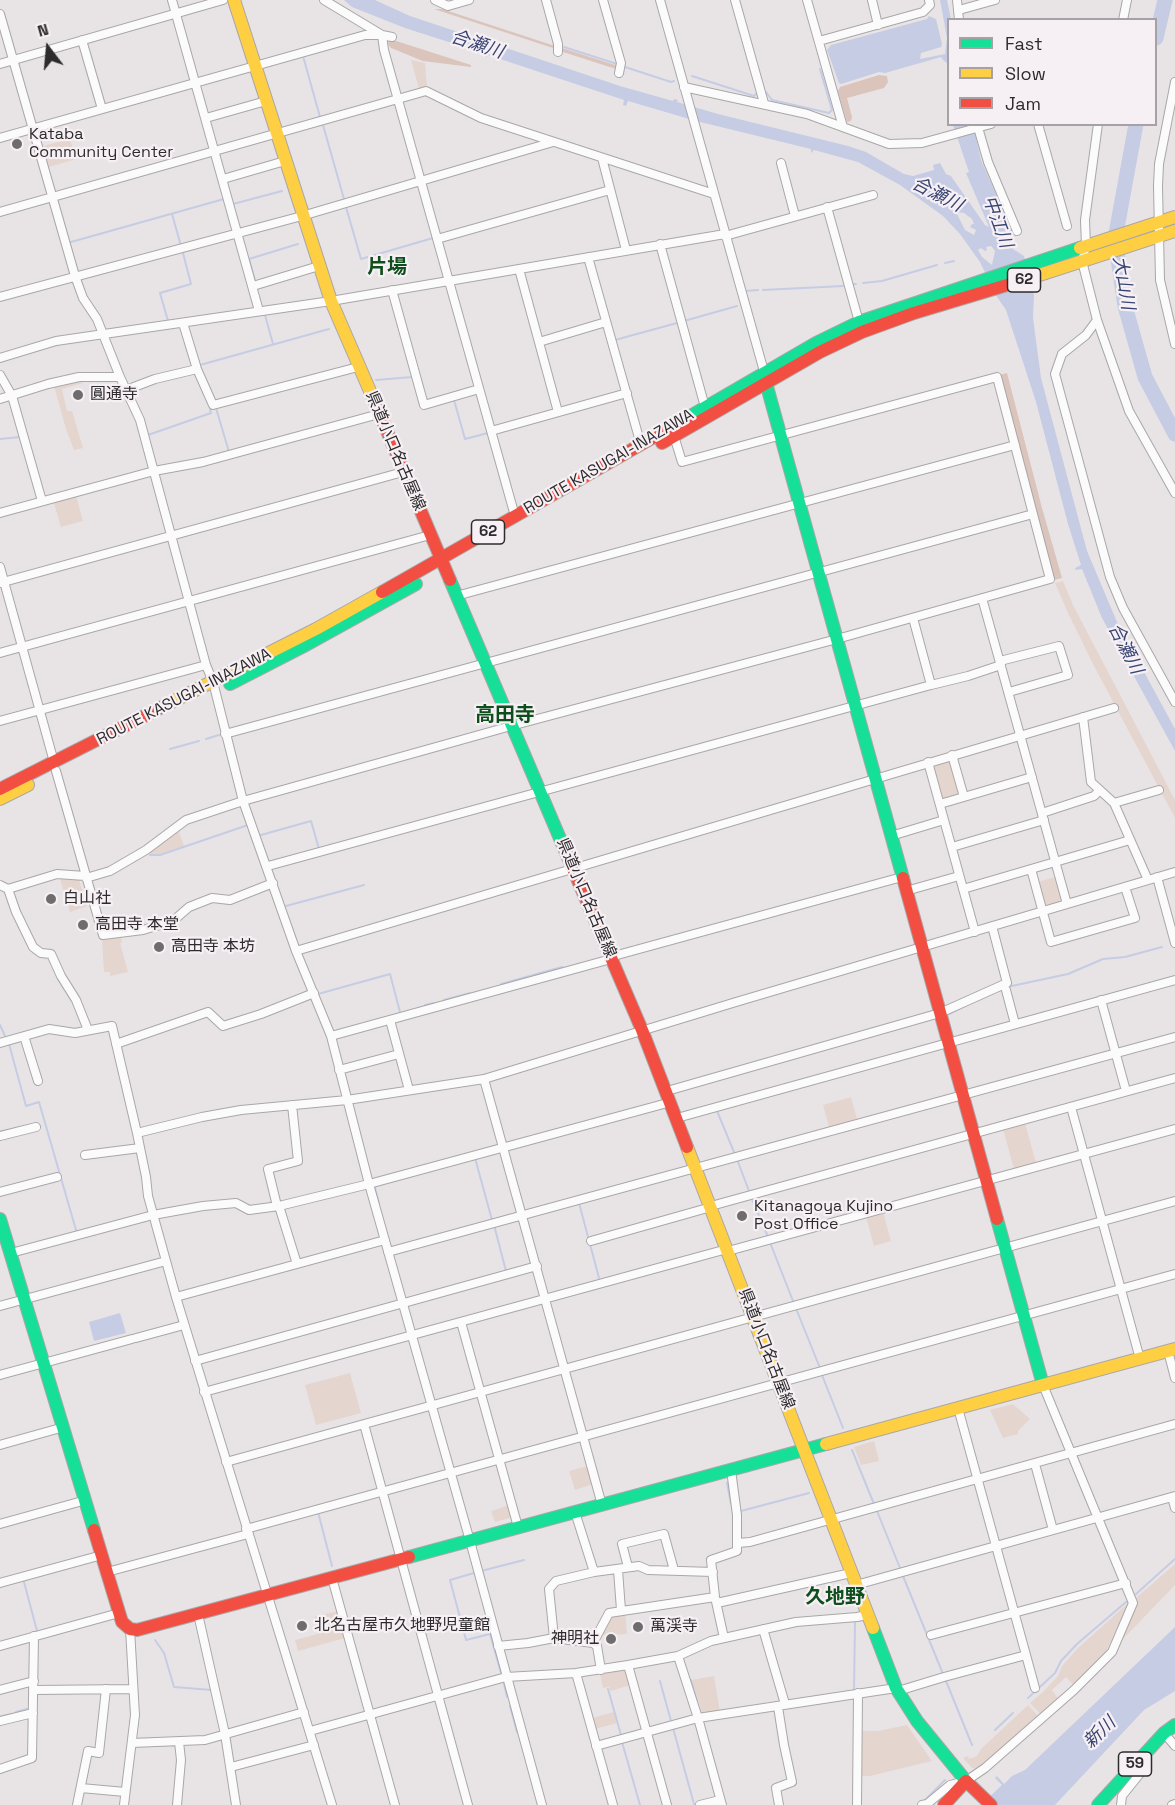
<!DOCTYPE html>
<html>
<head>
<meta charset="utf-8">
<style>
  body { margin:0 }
  #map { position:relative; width:1175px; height:1805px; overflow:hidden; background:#e8e4e6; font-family:"Space Grotesk",sans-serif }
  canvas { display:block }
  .legend { position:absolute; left:947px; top:18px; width:210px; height:108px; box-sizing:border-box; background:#f6f0f4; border:2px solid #a6a1a4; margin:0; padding:8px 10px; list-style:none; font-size:18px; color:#2d2b2c }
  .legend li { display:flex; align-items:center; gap:12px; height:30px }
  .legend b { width:30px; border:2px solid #a6a1a4 }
  .north { position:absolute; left:18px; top:18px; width:60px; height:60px; -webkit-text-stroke:4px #f6f0f4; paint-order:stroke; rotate:344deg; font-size:16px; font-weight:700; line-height:24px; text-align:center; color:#2d2b2c }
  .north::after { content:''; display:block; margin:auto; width:21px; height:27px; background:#2d2b2c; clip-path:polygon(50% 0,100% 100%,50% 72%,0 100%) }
</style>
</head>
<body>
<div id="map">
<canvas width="1175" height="1805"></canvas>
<ul class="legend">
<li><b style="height:8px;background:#16e098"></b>Fast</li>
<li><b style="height:8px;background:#ffcf43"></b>Slow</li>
<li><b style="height:8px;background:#f24e42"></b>Jam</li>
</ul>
<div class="north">N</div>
</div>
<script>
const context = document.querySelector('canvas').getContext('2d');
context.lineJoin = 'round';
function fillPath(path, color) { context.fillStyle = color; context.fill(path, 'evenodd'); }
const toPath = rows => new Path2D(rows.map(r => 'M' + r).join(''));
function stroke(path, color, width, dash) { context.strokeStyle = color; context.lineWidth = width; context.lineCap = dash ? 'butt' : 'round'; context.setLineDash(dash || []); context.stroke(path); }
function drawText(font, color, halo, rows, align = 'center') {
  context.font = font + ' "Space Grotesk","Noto Sans JP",sans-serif'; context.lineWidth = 4.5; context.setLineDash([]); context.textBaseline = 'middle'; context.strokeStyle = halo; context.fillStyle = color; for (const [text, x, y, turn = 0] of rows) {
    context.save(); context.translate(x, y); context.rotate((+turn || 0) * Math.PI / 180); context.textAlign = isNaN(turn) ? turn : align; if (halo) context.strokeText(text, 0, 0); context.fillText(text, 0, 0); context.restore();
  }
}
const green = toPath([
  [411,60,425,63,427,87,419,89],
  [70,139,76,159,49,167,43,146],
  [83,380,83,383,62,389,67,411,72,411,83,448,74,450,66,429,54,386],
  [76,496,83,521,61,527,54,503],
  [1063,581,1073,605,1175,800,1175,818,1094,666,1068,613,1055,583],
  [947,760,951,762,960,793,958,796,945,800,942,798,934,767,936,763],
  [178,829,184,846,159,854,150,854,149,851],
  [1055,877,1061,898,1059,902,1047,905,1044,903,1038,882],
  [60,879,79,880,87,906,70,912],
  [121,937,122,943,120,943,128,972,110,976,110,972,104,972,102,941,104,938],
  [851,1097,857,1119,829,1127,823,1105],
  [1025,1123,1036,1163,1014,1169,1003,1129],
  [883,1212,891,1241,874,1246,866,1217],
  [350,1373,361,1413,316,1425,305,1385],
  [1013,1404,1030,1419,1018,1431,1018,1434,1003,1438,990,1410],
  [874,1441,879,1461,861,1465,854,1447],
  [588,1466,593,1484,575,1490,569,1471],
  [510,1505,513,1517,495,1522,491,1511],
  [1175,1564,1175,1585,1124,1638,1122,1637,1138,1602,1137,1597],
  [1128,1603,1103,1658,1074,1686,1066,1677,1052,1690,1059,1700,1041,1715,1030,1703,1043,1692,1058,1676,1062,1666,1077,1649],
  [338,1611,345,1638,298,1651,295,1640,318,1634,314,1617],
  [625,1611,627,1634,600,1635,610,1614],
  [624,1670,627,1670,631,1685,610,1691,609,1687,603,1688,600,1674],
  [714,1676,720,1712,704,1715,702,1713,692,1680],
  [1028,1705,1039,1717,987,1761,977,1769,972,1768,963,1758,968,1756,969,1759,977,1756,981,1749],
  [614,1712,617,1723,595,1729,592,1718],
  [907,1725,932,1761,870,1776,860,1776,861,1731,878,1731]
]);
const forest = toPath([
  [434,9,442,9,555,46,553,48],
  [390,39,471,65,471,67,423,61,391,48,388,44],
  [562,48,618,66,616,69,563,52],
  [879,75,887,76,888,82,884,88,847,98,852,117,851,121,847,122,838,91,840,87],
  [1007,373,1042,508,1062,578,1054,580,1000,375]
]);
const water = toPath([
  [344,0,375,0,410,16,620,86,673,101,674,99,678,100,677,102,718,114,848,146,866,152,904,174,913,176,934,170,933,165,940,163,946,174,951,176,985,225,989,227,966,173,969,172,953,125,973,125,981,160,1007,219,1008,219,1015,234,1010,238,1013,249,1024,256,1034,295,1033,318,1041,378,1087,551,1117,622,1175,729,1175,751,1102,618,1082,569,1076,570,1075,568,1081,565,1068,524,1036,402,1006,310,997,297,980,262,960,234,943,216,900,185,858,162,814,150,811,153,811,149,696,121,628,101,626,106,623,105,624,100,488,55,485,58,486,54,405,28,352,7],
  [956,212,964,213,972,219,974,224,972,224,970,227,976,230,974,235,965,230],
  [991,246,995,251,992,265,982,257,978,250,981,248,985,251,987,250,986,247],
  [940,0,947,0,951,19,948,20,948,64,943,60,941,57,885,73,879,72,841,84,839,83,827,50,831,45,927,19,929,16,936,19,942,44,941,47,921,53,920,59,945,54,947,38],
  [120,1313,126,1333,94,1341,89,1322],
  [1175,1627,1175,1691,1144,1710,1055,1805,981,1805,1002,1785,995,1778,997,1776,1004,1784,1012,1776,1025,1770]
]);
const stream = toPath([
  [564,47,617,64],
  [303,56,320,117],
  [625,67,671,82,674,81],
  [692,76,754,96,757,93],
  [766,92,772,100,829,113,832,110,820,69],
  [323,125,344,199],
  [233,204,282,191],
  [346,207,361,259,433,238],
  [172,214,181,246],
  [71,242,224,199],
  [945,263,954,261],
  [255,280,249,259,298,244],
  [863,283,882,281,937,265],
  [853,284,856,284],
  [763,290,843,286],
  [745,291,758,290],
  [265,315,273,344],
  [168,321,160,293,191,284,183,253],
  [684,321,737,306],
  [615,340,677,323],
  [200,365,329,329],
  [376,380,412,377],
  [454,400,465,439,488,433],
  [216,408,229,452],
  [148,435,211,413,210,410],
  [0,439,20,437],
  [206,739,219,735],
  [170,749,199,741],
  [261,835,311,821,319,849,321,849],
  [150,855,160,855,248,825],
  [286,906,364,885],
  [501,984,562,967],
  [1007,987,1068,974,1103,959,1125,957,1162,947],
  [318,994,390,974,400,1012],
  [444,1000,470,993],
  [425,1005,434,1003],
  [947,1015,971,1003],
  [0,1025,5,1036],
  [9,1044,26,1106,39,1102,76,1230],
  [717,1111,734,1152],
  [475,1158,492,1220],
  [738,1162,749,1191],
  [375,1188,379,1203],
  [752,1199,768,1237],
  [579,1203,599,1278],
  [494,1225,506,1271],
  [771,1245,793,1301],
  [797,1311,820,1368],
  [822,1375,843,1428],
  [852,1450,874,1504],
  [727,1483,731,1504],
  [741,1511,809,1493],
  [877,1511,900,1568],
  [319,1512,318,1512,332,1566],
  [481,1571,524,1560],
  [474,1573,450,1580,466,1640,490,1634,501,1673],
  [903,1576,943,1674],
  [24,1582,37,1631],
  [1136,1594,1175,1559],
  [155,1640,164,1653,174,1687,212,1690],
  [691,1680,697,1701],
  [660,1681,671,1721],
  [946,1681,972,1745],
  [504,1684,507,1697],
  [608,1689,621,1735],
  [854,1691,855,1621],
  [1028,1698,1055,1673,1061,1661,1077,1644,1126,1602],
  [510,1706,517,1732],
  [16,1712,27,1709],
  [673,1728,694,1804],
  [995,1730,1013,1713],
  [622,1742,640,1805],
  [924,1801,945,1780]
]);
const river = toPath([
  [1156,38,1165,0],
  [1136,124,1115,239,1125,306,1145,377,1175,434]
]);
const street = toPath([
  [172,0,259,311],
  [324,0,382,35,392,37],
  [435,0,448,6,469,0],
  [546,0,558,44,558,52],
  [603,0,621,63,619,73],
  [660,0,765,375],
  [735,0,764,103],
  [807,0,843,127],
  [872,0,878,25],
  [957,0,959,20],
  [959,10,995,0],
  [0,14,75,276,83,298,97,319,120,377,140,420,206,665,213,682,243,801,296,951,331,1036,369,1184,470,1541,542,1805],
  [1123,20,1127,0],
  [82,40,102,109],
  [819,41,923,12,930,5,929,0],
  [0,64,223,0],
  [1175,82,1159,164,1158,186,1160,280,1175,344],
  [684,87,807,114,889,144,922,143,991,124],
  [206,118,266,101],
  [977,124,988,162,1017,231],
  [1038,124,1067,226],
  [1098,124,1085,220,1086,246,1082,261,1097,320,1086,335,1062,354,1055,374,1110,577,1123,608,1175,702],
  [0,138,365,35,382,35,384,50,515,516],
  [602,158,626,250],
  [781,163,795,216],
  [223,179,285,161],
  [827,207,859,322],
  [0,212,426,91,481,118,714,194],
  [725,236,873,195],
  [437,239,610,190],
  [660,244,705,407],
  [588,257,641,445],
  [519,269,558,412],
  [253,286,319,266],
  [392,290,424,405,479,389],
  [0,297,302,216,553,142],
  [1097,320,1129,411,1175,493],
  [183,323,197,369,213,405,358,367],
  [539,342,606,322],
  [0,358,56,341,331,301,725,234],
  [0,375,12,396,42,501],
  [126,390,155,379,197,369],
  [0,399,48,384,79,377,120,377],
  [491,431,627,393],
  [0,513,154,471,203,462,379,414],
  [0,567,54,762],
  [0,583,403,472],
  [456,596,1015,445],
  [982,598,1067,904],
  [0,653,430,535],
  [1000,661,1059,646,1068,675,1009,692],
  [931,685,968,676,1001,665],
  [1083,717,1091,782,1114,803,1148,880],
  [0,721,206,665],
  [225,734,1033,514],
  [952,755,964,797],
  [928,762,975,932],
  [56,771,103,935,143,930,173,921,189,907,212,898,230,900,273,883],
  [1114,803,1159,790],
  [940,804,1032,777],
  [1042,813,1094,796,1100,790],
  [891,836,944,820],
  [952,847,1044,820],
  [268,866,931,685,913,618],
  [1031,869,1051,942,1135,918,1125,887],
  [1157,877,1175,943],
  [86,878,110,871,146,850,186,820,243,801,511,726,837,639,1050,579,997,377,682,462,674,436],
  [0,885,8,889,57,874,85,876],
  [8,889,16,912,33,947,41,953,51,954,61,976,76,1000,88,1030],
  [963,889,1130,840],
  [906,891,959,876],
  [296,951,1114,708],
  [610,957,902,877],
  [1006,990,1015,1024],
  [1101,1000,1126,1091],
  [390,1020,409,1090],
  [24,1036,38,1081],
  [331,1036,611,959],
  [0,1043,49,1029,75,1033,112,1026,137,1133,146,1177,148,1196,176,1297,332,1805],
  [116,1044,208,1012,223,1026,261,1014,314,993],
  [339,1070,399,1054],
  [484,1079,602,1505],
  [667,1091,940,1013,1007,983,992,926],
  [1071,1107,1140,1359],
  [677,1118,1175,980],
  [137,1133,202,1117,241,1110,347,1100,484,1079,736,1002,1175,872],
  [0,1136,36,1127],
  [85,1155,140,1148],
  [0,1192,57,1177],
  [277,1206,268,1169,298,1161,292,1105],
  [279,1206,297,1264],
  [711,1206,1175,1078],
  [591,1241,711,1207],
  [728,1251,1175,1129],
  [388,1252,1175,1037],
  [11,1253,153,1215,203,1206,236,1203,249,1210,279,1206,369,1184,671,1102],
  [176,1297,385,1240],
  [0,1306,166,1261],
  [461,1322,518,1527],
  [136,1338,184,1325],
  [1168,1351,1175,1378],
  [195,1361,537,1266],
  [0,1375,132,1339],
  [204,1392,727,1249],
  [364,1424,468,1805],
  [0,1445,64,1427],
  [226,1462,1175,1201],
  [1035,1464,1053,1530],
  [1172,1497,1175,1508],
  [575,1512,594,1572],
  [0,1524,86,1500],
  [246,1529,1175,1274],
  [737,1543,750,1542,1175,1424],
  [628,1567,622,1544,664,1534,674,1570],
  [618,1570,621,1610],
  [107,1572,248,1534],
  [332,1578,395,1805],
  [0,1583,102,1555],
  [856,1585,1175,1496],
  [717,1603,851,1573],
  [198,1614,225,1734,236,1805],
  [763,1629,785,1704],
  [931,1635,1126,1583],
  [554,1638,549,1589,556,1581,594,1572,639,1566,648,1570,713,1572],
  [724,1638,715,1597,711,1560,737,1551,737,1515,731,1470],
  [593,1643,597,1646,601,1670],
  [0,1646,119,1613],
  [498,1646,528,1643,554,1638,593,1643,609,1613,715,1597],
  [1026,1655,1035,1688],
  [678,1656,698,1718,722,1805],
  [628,1665,667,1805],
  [576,1673,613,1805],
  [0,1690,34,1681],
  [34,1690,133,1689],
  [898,1691,944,1677,1026,1655,958,1408],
  [778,1707,784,1745,792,1782,776,1788,779,1805],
  [0,1721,33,1713],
  [310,1731,506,1677,576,1673,628,1665,678,1656,711,1641,796,1622,857,1617,867,1615],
  [1164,1733,1175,1746],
  [132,1743,205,1740,304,1712],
  [596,1746,698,1718,896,1688],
  [231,1767,314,1745],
  [0,1769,32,1758,34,1636],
  [81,1788,125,1792],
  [77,1805,88,1751,99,1753,106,1689],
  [124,1805,135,1715,130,1629],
  [177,1805,181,1760,179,1742],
  [700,1805,720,1800],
  [857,1805,858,1693],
  [922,1805,927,1804,950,1785,966,1781,985,1768,1074,1690,1112,1652,1133,1603,1043,1385],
  [1121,1805,1122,1796,1146,1766,1147,1752],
  [1172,1805,1175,1804]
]);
const fast = toPath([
  [766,383,903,878],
  [668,429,816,343,859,322,1080,248],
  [450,580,567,855],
  [230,684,302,647,416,584],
  [0,1219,94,1530],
  [997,1219,1043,1385],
  [409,1557,826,1444],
  [873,1628,896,1688,917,1721,966,1781],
  [1098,1805,1164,1733,1175,1725]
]);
const slow = toPath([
  [234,0,331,301,373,398],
  [1080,248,1175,217],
  [1027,279,1175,231],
  [166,705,316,629,382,592],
  [0,799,28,785],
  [687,1147,873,1628],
  [826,1444,1175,1349]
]);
const jam = toPath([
  [373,398,450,580],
  [662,443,820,352,862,332,914,313,1027,279],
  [382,592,668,429],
  [0,789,166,705],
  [567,855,642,1030,687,1147],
  [903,878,997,1219],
  [94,1530,122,1622,130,1629,137,1630,409,1557],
  [944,1805,966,1781,991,1805]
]);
const markers = [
  [17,144,6,"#6e6c6d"],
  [78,395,6,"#6e6c6d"],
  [51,899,6,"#6e6c6d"],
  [83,925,6,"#6e6c6d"],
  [159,947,6,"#6e6c6d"],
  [742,1216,6,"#6e6c6d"],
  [302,1626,6,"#6e6c6d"],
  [638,1627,6,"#6e6c6d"],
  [611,1639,6,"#6e6c6d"]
];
const shields = [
  [1024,280,33],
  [488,532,33],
  [1135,1764,33]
];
const shieldNames = [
  ["62",1024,280],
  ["62",488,532],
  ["59",1135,1764]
];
const poiNames = [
  ["Kataba",29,135],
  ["Community Center",29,153],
  ["圓通寺",90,395],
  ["白山社",63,899],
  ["高田寺 本堂",95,925],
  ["高田寺 本坊",171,947],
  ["Kitanagoya Kujino",754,1207],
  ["Post Office",754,1225],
  ["北名古屋市久地野児童館",314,1626],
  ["萬渓寺",650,1627],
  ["神明社",599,1639,"right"]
];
const streetNames = [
  ["県道小口名古屋線",395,451,67],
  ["ROUTE KASUGAI-INAZAWA",609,462,-30],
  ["ROUTE KASUGAI-INAZAWA",184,697,-27],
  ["県道小口名古屋線",586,898,67],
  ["県道小口名古屋線",766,1349,69]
];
const waterNames = [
  ["合瀬川",477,45,18],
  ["合瀬川",937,195,27],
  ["中江川",997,222,70],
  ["大山川",1123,283,80],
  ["合瀬川",1125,649,63],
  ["新川",1100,1733,-44]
];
const quarterNames = [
  ["片場",387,268],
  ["高田寺",505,716],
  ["久地野",835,1598]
];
fillPath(green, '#e5d5cf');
fillPath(forest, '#dac4bc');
fillPath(water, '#c5cce3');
stroke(stream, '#c5cce3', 2);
stroke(river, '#c5cce3', 15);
stroke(street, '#a9a7a8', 10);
stroke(fast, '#a9a7a8', 14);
stroke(slow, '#a9a7a8', 14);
stroke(jam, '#a9a7a8', 14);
stroke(street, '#fcfbfb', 8);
stroke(fast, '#16e098', 12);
stroke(slow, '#ffcf43', 12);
stroke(jam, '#f24e42', 12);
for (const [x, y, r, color] of markers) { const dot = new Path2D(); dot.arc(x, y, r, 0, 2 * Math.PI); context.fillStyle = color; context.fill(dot); stroke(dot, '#f6f0f4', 2); }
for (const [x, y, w] of shields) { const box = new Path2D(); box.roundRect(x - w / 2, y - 12, w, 24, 4.5); context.fillStyle = '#f6f0f4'; context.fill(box); stroke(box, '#2d2b2c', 1.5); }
drawText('bold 15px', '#2d2b2c', null, shieldNames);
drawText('16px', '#2d2b2c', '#f6f0f4', poiNames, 'left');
drawText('16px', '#2d2b2c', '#f6f0f4', streetNames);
drawText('italic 18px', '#384472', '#f6f0f4', waterNames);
drawText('bold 20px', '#0e4d1c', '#f6f0f4', quarterNames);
</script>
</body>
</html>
